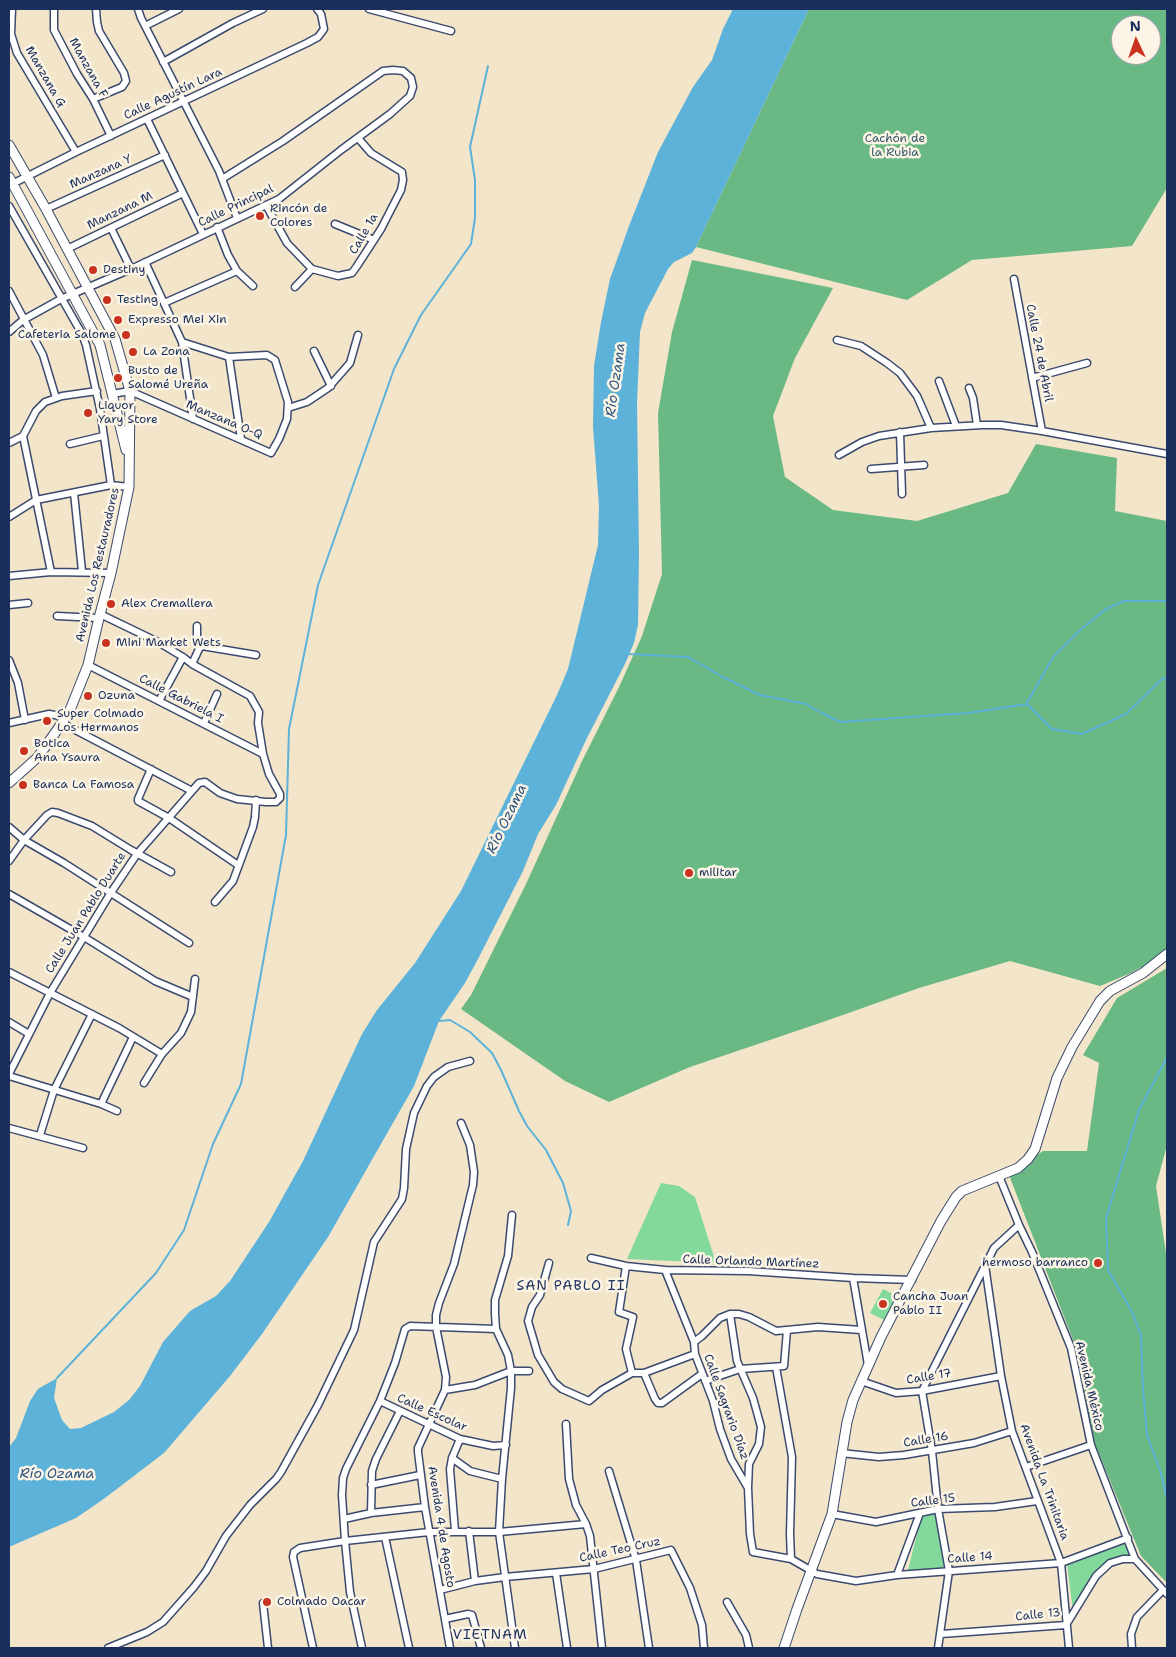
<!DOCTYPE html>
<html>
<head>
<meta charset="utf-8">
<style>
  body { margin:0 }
  #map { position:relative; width:1176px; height:1657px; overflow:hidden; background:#f3e5c9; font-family:"Shantell Sans",sans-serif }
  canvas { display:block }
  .frame { position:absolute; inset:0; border:10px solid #1b2f5e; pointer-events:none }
  .north { position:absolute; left:1111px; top:15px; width:50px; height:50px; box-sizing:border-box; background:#fcf5e5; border:1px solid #a2a6af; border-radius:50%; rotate:357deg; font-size:14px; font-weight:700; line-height:20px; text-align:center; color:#1b2f5e }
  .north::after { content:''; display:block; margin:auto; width:18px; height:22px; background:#c8321e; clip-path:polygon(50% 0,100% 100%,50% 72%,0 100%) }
</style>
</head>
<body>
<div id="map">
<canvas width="1176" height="1657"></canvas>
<div class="frame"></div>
<div class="north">N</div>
</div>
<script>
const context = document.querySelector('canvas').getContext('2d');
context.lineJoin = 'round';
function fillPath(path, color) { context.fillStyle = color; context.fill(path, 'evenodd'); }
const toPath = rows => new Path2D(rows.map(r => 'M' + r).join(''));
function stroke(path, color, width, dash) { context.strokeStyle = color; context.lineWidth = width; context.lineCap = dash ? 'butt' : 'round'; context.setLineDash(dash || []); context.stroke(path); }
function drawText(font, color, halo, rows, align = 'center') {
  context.font = font + ' "Shantell Sans",sans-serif'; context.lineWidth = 5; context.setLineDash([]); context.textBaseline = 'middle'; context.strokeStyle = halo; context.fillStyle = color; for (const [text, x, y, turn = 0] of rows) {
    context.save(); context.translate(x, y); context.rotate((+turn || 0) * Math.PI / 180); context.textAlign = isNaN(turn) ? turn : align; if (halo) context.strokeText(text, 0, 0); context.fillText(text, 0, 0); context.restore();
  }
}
const green = toPath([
  [661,1183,679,1186,695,1197,716,1263,627,1259],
  [883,1289,897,1296,884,1320,870,1313],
  [942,1510,949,1568,908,1570,922,1514],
  [1128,1540,1137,1557,1123,1557,1095,1575,1074,1619,1067,1564]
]);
const forest = toPath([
  [809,9,1167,9,1167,188,1132,246,972,260,907,300,696,247],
  [1121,25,1151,25,1151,55,1121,55],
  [692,260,833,288,795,358,773,416,785,477,833,510,917,521,1008,493,1036,444,1117,458,1115,511,1167,521,1167,953,1131,973,1100,986,1010,961,919,988,823,1022,690,1067,609,1102,565,1081,461,1009,471,995,526,884,583,759,619,687,642,636,662,574,658,413,672,332],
  [1167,968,1167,1145,1156,1186,1167,1260,1167,1583,1141,1556,1095,1444,1075,1345,1009,1175,1043,1151,1087,1151,1099,1063,1083,1055,1117,998]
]);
const water = toPath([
  [733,9,809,9,696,247,692,253,674,262,668,269,645,313,640,332,637,403,639,554,638,625,634,643,625,664,586,740,556,805,538,834,523,871,478,959,465,983,439,1021,414,1086,328,1237,262,1334,230,1376,164,1453,105,1498,76,1518,9,1547,9,1447,16,1438,30,1401,38,1389,57,1378,54,1398,62,1420,70,1429,81,1428,114,1412,129,1400,140,1386,163,1342,190,1311,216,1296,230,1281,269,1222,303,1161,362,1034,377,1010,415,963,461,891,557,695,568,669,598,545,599,506,593,427,594,366,601,322,610,279,629,226,658,152,693,87,712,60,723,29]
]);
const stream = toPath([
  [628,654,688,657,721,676,760,695,806,704,820,712,840,722,968,713,1027,704,1052,729,1082,734,1126,714,1163,678,1167,678],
  [1027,703,1053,657,1078,632,1106,609,1124,601,1167,601],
  [439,1021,450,1020,470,1032,492,1053,501,1070,519,1111,527,1126,546,1150,563,1183,571,1211,568,1225],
  [1167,1057,1139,1110,1106,1218,1108,1270,1132,1312,1141,1335,1143,1389,1147,1435,1161,1473,1167,1499],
  [57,1378,156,1273,184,1230,213,1144,241,1084,286,835,289,729,318,585,394,369,421,315,471,244,475,218,475,180,470,147,488,66]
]);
const street = toPath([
  [12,9,11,34,17,53,76,152],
  [54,9,54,30,77,74,93,99,111,136],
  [138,9,141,18,219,171,237,218],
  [369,9,451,31],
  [145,26,179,9],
  [163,62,233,23,263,9],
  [93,99,122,87,126,81,124,73,99,31,97,22,96,9],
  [147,119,203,234],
  [10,185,76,152,307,43,318,37,324,29,321,14,317,9],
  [266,205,287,243,312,269,338,276,352,273,357,266,381,229,401,190,403,180,402,172,371,153,358,138],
  [9,206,82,334,86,345,100,409,111,485],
  [46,209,165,155],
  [335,224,374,240],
  [217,227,228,255,237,271,253,286],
  [111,228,131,269],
  [67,249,183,193],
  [145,262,182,342,193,419],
  [1014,279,1042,431],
  [295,287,312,269],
  [9,291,43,355,56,398],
  [164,303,237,271],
  [9,332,23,320,61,299,131,269,279,199,341,150,390,114,410,96,413,87,411,78,403,71,393,70,383,71,283,141,222,179],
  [837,340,861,346,887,363,900,373,917,396,931,428],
  [314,351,331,386],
  [229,357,241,439],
  [1032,378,1087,363],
  [939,381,956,426],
  [969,388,973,398,977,425],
  [112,394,130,391,271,453,279,439,287,419,288,402,275,360,267,355,229,357,182,342],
  [288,408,307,402,328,388,350,363,358,335],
  [900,432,902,494],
  [23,436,51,572],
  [9,443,23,436,36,411,45,402,62,396,97,391],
  [70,444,103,436],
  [839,455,862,442,879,436,931,428,983,425,1001,425,1042,431,1167,454],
  [871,469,924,465],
  [74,493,82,571],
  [9,517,36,500,111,485,129,487],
  [9,576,51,572,111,573],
  [9,605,28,603],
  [57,616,99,618],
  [197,626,197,636,202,646],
  [9,660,18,683,25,720],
  [192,664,199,649,202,646,256,655],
  [88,665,263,754],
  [159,701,183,657],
  [9,723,49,714,66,717],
  [62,723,192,791],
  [204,723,217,694],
  [151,769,138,799,138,801,169,818,238,865],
  [9,827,24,840,64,863,189,943],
  [9,861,24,840,47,815,52,812,58,813,92,826,131,850,171,872],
  [9,894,84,937,155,981,193,997],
  [215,902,233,881,253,827,255,817,256,800],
  [9,972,119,1028,162,1054],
  [9,1022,29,1034],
  [9,1074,50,993,110,894,137,854,199,783,205,782,220,793,237,799,266,802,276,802,280,798,280,794,269,774,263,754,258,723,259,712,250,696,192,664,183,657,158,642,100,614],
  [9,1076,101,1104,117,1111],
  [144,1083,162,1054,181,1033,191,1012,195,979],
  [101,1104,133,1037],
  [9,1128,83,1148],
  [40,1135,54,1090,92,1014],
  [999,1176,1019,1225,1032,1252,1071,1348,1091,1445,1135,1559,1167,1594],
  [512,1215,508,1256,495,1300,495,1314,496,1329,508,1355,511,1371,511,1388,502,1479,499,1532,515,1648],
  [591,1258,626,1266,665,1270,748,1271,853,1278,912,1280],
  [549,1263,540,1295,532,1307,528,1321,538,1355,554,1382,562,1389,589,1401,602,1390,632,1373,644,1373,695,1354],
  [985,1265,1001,1376,1012,1431,1061,1563,1069,1648],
  [626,1266,619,1312,633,1317,626,1349,632,1373],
  [665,1270,694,1342,695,1354,713,1401,720,1429,731,1459,748,1488,750,1534,753,1552,791,1559,817,1574,856,1581,897,1575,1061,1563,1128,1538],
  [853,1278,868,1365],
  [730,1314,737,1361,753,1398,761,1427,759,1444,749,1464,748,1488],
  [694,1342,702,1336,720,1318,730,1314,739,1314,749,1317,776,1331,818,1327,861,1330],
  [776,1367,792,1457,790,1534,791,1559],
  [644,1373,655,1399,658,1403,662,1403,702,1374],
  [705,1381,740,1369,784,1366,787,1330],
  [861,1381,896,1393,922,1391,1001,1376],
  [445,1390,475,1385,511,1371,529,1371],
  [380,1401,460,1439,493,1446,506,1445],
  [566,1424,569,1479,576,1505,586,1524,590,1536,602,1648],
  [841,1453,879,1457,904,1455,974,1443,1012,1431],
  [452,1458,470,1471,502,1479],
  [1026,1467,1091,1445],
  [609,1471,636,1560,649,1648],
  [371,1485,420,1475],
  [371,1513,372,1471,376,1459,400,1411],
  [832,1514,876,1522,938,1509,995,1507,1037,1501],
  [344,1519,371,1513,425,1507],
  [455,1531,450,1469,452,1458,460,1439],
  [469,1531,475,1581],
  [385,1537,409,1648],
  [556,1573,567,1648],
  [897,1575,920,1513],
  [440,1590,475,1581,505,1577,594,1569,671,1550,690,1588,702,1625,704,1648],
  [727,1602,746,1635,749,1648],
  [263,1603,268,1648],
  [445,1619,468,1614,472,1615,481,1648],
  [941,1634,1066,1625,1096,1576,1110,1563,1123,1559,1135,1559],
  [108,1648,147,1632,163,1622,194,1587,206,1571,226,1536,250,1505,276,1479,281,1472,318,1405,354,1330,374,1242,402,1199,404,1188,406,1149,414,1113,427,1086,434,1077,448,1067,470,1061],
  [313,1648,293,1557,294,1552,300,1548,345,1541,429,1532,499,1532,586,1524],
  [362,1648,350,1592,345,1541,342,1495,343,1478,346,1469,380,1401,395,1363,405,1329,410,1326,496,1329],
  [450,1648,425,1507,418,1452,418,1448,445,1390,446,1377,436,1327,436,1315,439,1303,454,1264,473,1185,474,1172,470,1145,461,1123],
  [938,1648,949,1571,938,1509,932,1451,922,1391,994,1248,1019,1225],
  [1132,1648,1131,1634,1137,1617,1163,1590]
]);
const secondary = toPath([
  [9,145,46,209,115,339,130,391,129,487,111,573,99,618,88,665,70,710,62,723,38,757,9,783],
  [9,177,100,345,126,450],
  [784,1648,797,1609,832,1514,847,1422,853,1400,881,1337,941,1221,956,1197,962,1191,1018,1168,1028,1159,1035,1149,1057,1078,1072,1047,1100,1001,1110,991,1143,973,1167,954]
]);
const markers = [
  [260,216,5,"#c8321e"],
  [93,270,5,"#c8321e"],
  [107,300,5,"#c8321e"],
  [118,320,5,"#c8321e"],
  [126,335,5,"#c8321e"],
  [133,352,5,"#c8321e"],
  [118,378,5,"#c8321e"],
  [88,413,5,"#c8321e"],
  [111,604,5,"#c8321e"],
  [106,643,5,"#c8321e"],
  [88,696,5,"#c8321e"],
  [47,721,5,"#c8321e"],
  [24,751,5,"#c8321e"],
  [23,785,5,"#c8321e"],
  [689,873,5,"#c8321e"],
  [1098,1263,5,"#c8321e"],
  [883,1304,5,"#c8321e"],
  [267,1602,5,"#c8321e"]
];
const streetNames = [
  ["Manzana F",88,68,61],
  ["Manzana G",45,77,60],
  ["Calle Agustín Lara",173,94,-25],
  ["Manzana Y",101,172,-24],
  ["Calle Principal",236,206,-26],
  ["Manzana M",120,211,-26],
  ["Calle 1a",364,234,-60],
  ["Calle 24 de Abril",1039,353,79],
  ["Manzana O-Q",224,420,23],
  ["Avenida Los Restauradores",98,565,-77],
  ["Calle Gabriela I",181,699,27],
  ["Calle Juan Pablo Duarte",86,913,-58],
  ["Calle Orlando Martínez",751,1262,2],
  ["Calle 17",929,1377,-9],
  ["Avenida México",1089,1386,77],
  ["Calle Sagrario Díaz",726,1407,70],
  ["Calle Escolar",432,1413,24],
  ["Calle 16",926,1440,-9],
  ["Avenida La Trinitaria",1044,1482,70],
  ["Calle 15",933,1501,-7],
  ["Avenida 4 de Agosto",441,1527,81],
  ["Calle Teo Cruz",620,1550,-12],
  ["Calle 14",970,1558,-4],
  ["Calle 13",1038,1615,-6]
];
const parkNames = [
  ["Cachón de",895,139],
  ["la Rubia",895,153]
];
const poiNames = [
  ["Rincón de",270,209],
  ["Colores",270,223],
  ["Destiny",103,270],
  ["Testing",117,300],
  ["Expresso Mei Xin",128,320],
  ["Cafeteria Salome",116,335,"right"],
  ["La Zona",143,352],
  ["Busto de",128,371],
  ["Salomé Ureña",128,385],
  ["Liquor",98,406],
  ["Yary Store",98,420],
  ["Alex Cremallera",121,604],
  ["Mini Market Wets",116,643],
  ["Ozuna",98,696],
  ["Super Colmado",57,714],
  ["Los Hermanos",57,728],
  ["Botica",34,744],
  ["Ana Ysaura",34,758],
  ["Banca La Famosa",33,785],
  ["militar",699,873],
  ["hermoso barranco",1088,1263,"right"],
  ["Cancha Juan",893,1297],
  ["Pablo II",893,1311],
  ["Colmado Oacar",277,1602]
];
const waterNames = [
  ["Río Ozama",616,380,-82],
  ["Río Ozama",507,819,-64],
  ["Río Ozama",57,1474]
];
const neighbourhoodNames = [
  ["SAN PABLO II",571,1286],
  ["VIETNAM",490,1635]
];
fillPath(green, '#83d99c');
fillPath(forest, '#6ab984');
fillPath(water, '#5db2d9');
stroke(stream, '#5db2d9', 2);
stroke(street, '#3b4a6e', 9);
stroke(secondary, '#3b4a6e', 11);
stroke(street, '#fff', 6);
stroke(secondary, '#fff', 9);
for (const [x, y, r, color] of markers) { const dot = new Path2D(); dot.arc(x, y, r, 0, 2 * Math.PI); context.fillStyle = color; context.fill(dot); stroke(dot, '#fcf5e5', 2); }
drawText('12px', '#1b2f5e', '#fcf5e5', streetNames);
drawText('12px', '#355a6e', '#fcf5e5', parkNames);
drawText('12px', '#1b2f5e', '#fcf5e5', poiNames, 'left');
drawText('italic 14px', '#2f5683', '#fcf5e5', waterNames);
context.letterSpacing = '1px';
drawText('14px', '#1b2f5e', '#fcf5e5', neighbourhoodNames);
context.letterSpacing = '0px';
</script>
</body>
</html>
